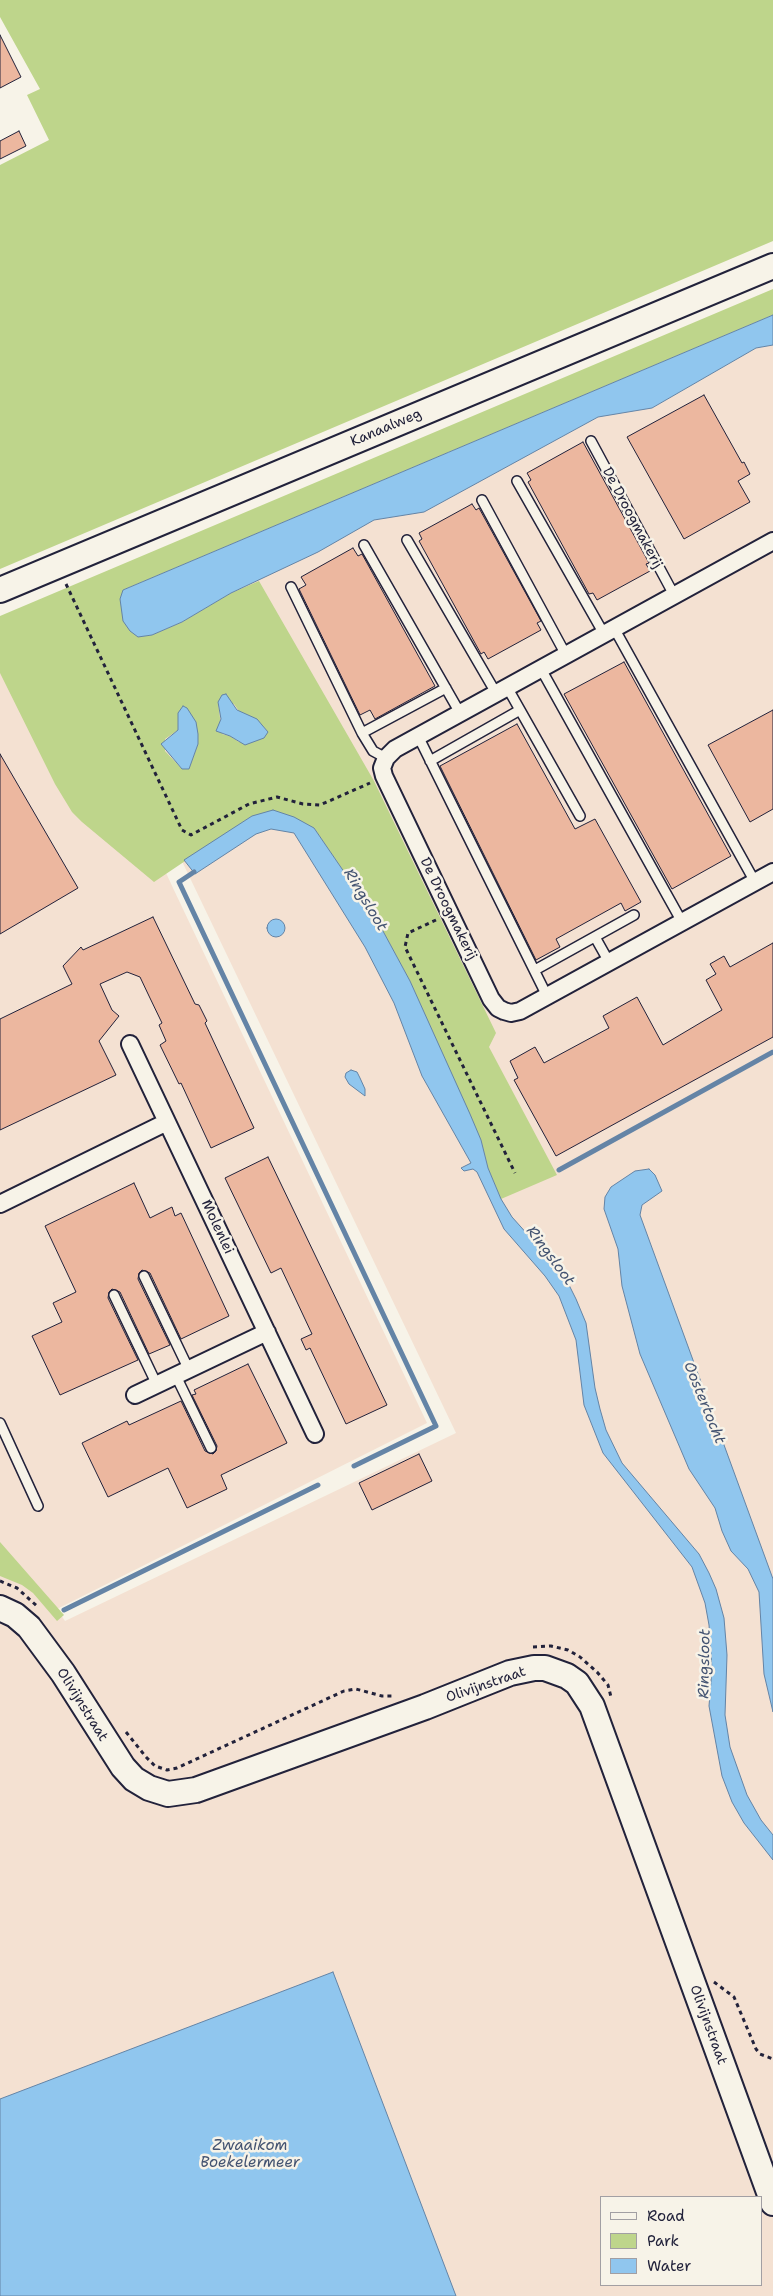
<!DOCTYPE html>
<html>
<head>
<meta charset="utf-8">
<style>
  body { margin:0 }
  #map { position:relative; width:773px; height:2296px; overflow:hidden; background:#f7f3e8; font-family:"Shantell Sans",sans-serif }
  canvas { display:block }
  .legend { position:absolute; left:600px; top:2196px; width:162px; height:90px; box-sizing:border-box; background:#f7f3e8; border:1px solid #a29fa3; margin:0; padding:6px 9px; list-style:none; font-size:15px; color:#22223b }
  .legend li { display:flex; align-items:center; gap:10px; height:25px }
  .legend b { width:25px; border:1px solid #a29fa3 }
</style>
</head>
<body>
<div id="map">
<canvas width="773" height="2296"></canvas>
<ul class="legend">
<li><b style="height:6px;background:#f7f3e8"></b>Road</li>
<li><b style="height:14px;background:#bed58b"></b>Park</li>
<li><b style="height:14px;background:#90c6ee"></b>Water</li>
</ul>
</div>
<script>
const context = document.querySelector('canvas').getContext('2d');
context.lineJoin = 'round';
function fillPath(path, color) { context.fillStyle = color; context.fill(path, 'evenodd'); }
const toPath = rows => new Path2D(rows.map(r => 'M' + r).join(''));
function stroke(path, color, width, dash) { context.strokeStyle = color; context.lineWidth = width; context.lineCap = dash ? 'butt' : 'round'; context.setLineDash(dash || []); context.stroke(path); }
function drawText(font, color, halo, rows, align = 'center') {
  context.font = font + ' "Shantell Sans",sans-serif'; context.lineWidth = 5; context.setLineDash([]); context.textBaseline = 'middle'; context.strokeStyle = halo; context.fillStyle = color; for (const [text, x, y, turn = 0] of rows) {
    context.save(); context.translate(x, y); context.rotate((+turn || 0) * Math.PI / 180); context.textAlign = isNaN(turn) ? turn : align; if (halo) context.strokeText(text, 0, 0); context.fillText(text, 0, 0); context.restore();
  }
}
const built = toPath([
  [773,345,773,2296,84,2296,0,2124,0,628,44,609,173,888,427,1423,57,1609,65,1621,456,1433,87,663,182,622,231,593,374,520,424,511,598,417,652,408,756,348],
  [602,2197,762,2197,762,2285,602,2285]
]);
const green = toPath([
  [0,0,773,0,773,241,0,569,0,165,49,140,27,95,40,89,0,17],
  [773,289,773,315,123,590,138,636,152,635,182,622,231,593,259,581,374,781,496,1033,489,1047,557,1175,501,1199,488,1168,481,1140,410,981,377,920,314,828,252,816,154,882,82,822,72,812,55,784,0,673,0,616],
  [218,702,234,704,241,714,256,719,268,732,239,742,230,736,222,734],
  [178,713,198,734,198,744,189,769,182,769,165,751,165,739,178,730],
  [0,1542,64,1615,57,1621,33,1593,22,1585,0,1576]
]);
const water = toPath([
  [773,315,773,345,756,348,652,408,598,417,424,512,374,520,318,552,231,593,182,622,152,635,138,637,130,631,123,621,120,599,123,590,773,315],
  [226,694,237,710,257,719,262,725,268,732,264,738,245,745,230,736,216,731,221,719,218,702,222,695,226,694],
  [183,706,187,708,196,722,198,734,198,744,189,769,182,769,161,744,178,730,178,713,183,706],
  [273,810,294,817,314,828,377,920,410,981,470,1114,481,1140,488,1168,501,1199,512,1217,564,1275,576,1299,586,1323,595,1388,600,1409,606,1430,622,1463,699,1554,709,1573,716,1589,724,1618,727,1655,725,1715,730,1747,747,1795,761,1820,773,1835,773,1860,744,1823,732,1802,722,1776,709,1706,712,1669,709,1625,705,1603,692,1567,603,1453,584,1405,576,1340,559,1296,545,1276,504,1229,477,1172,473,1169,464,1171,461,1168,471,1163,422,1076,394,1003,365,947,294,833,271,829,256,834,195,874,184,860,252,816,273,810],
  '267 928a9 9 0 1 1 18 0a9 9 0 1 1-18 0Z',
  [351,1070,357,1072,360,1078,365,1089,365,1096,349,1084,345,1077,346,1073,351,1070],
  [649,1169,655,1175,662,1191,642,1205,640,1215,773,1579,773,1712,764,1674,759,1592,748,1569,731,1551,722,1531,715,1508,689,1469,640,1354,622,1286,618,1249,604,1209,605,1197,611,1187,635,1171,649,1169],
  [333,1972,456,2296,0,2296,0,2099,333,1972]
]);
const stream = toPath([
  [194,872,179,882,436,1426,354,1466],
  [559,1170,773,1052],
  [64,1610,318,1485]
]);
const building = toPath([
  [0,35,21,77,0,88,0,35],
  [19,131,26,146,0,159,0,141,19,131],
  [704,395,742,463,744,462,750,474,738,481,750,502,684,539,627,437,704,395],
  [583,442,649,563,646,564,650,571,597,600,593,593,589,594,528,482,531,480,527,473,583,442],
  [472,504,476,510,479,508,541,621,537,623,541,630,488,659,484,652,481,654,419,541,422,539,419,533,472,504],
  [353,548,358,556,362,554,435,686,375,719,370,710,360,715,299,589,306,585,301,577,353,548],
  [624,662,731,856,672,889,564,694,624,662],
  [773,710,773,809,750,822,708,745,773,710],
  [517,724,575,829,595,819,641,902,625,911,621,903,556,939,560,947,536,960,440,766,517,724],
  [0,754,78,888,0,934,0,754],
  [153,917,195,1004,199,1005,207,1021,205,1023,254,1128,211,1148,181,1083,179,1084,160,1045,166,1041,159,1025,162,1023,149,996,140,977,127,972,100,984,112,1010,119,1016,99,1041,116,1075,0,1130,0,1019,72,984,63,966,81,947,83,950,153,917],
  [773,943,773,1037,556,1156,514,1080,518,1078,510,1061,535,1047,544,1063,609,1028,603,1016,637,997,663,1045,722,1010,706,980,716,974,710,964,724,956,730,967,773,943],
  [268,1157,387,1405,346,1424,310,1348,306,1350,301,1339,312,1334,281,1268,271,1273,225,1178,268,1157],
  [134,1183,150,1218,172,1207,175,1216,181,1213,229,1316,181,1339,150,1273,142,1270,139,1273,138,1279,170,1345,149,1354,120,1292,112,1289,109,1292,108,1298,138,1360,60,1395,32,1336,62,1322,53,1303,76,1292,45,1226,134,1183],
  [248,1364,287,1443,221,1475,227,1489,187,1508,168,1468,108,1497,82,1443,127,1421,129,1425,181,1401,205,1451,213,1454,216,1451,217,1446,192,1395,196,1394,194,1390,248,1364],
  [419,1454,432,1481,372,1510,359,1483,419,1454]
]);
const path = toPath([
  [66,584,182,830,191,835,249,804,277,797,303,804,320,805,370,783],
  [436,920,408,933,405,947,515,1173],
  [0,1581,17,1588,38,1607],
  [533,1647,551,1646,568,1650,580,1657,597,1672,608,1685,611,1697],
  [126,1732,146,1757,155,1766,167,1770,177,1768,344,1691,356,1689,382,1696,395,1696],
  [714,1982,734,1997,756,2049,760,2054,773,2059]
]);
const lane = toPath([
  [591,441,674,595],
  [517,481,604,634],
  [482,500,566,655],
  [407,540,496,693],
  [364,545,460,713],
  [291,587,362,733,373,751,386,758],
  [614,628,755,882],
  [541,669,682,922],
  [507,687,580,816],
  [362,733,446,688],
  [418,736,547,996],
  [430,761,520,710],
  [595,937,609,962],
  [535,970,634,915],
  [144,1276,189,1370],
  [114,1295,157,1385],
  [176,1376,211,1448],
  [0,1423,38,1506]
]);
const street = toPath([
  [773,541,395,749,386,758,382,768,384,776,491,999,498,1008,504,1011,511,1013,520,1011,773,872],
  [130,1044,315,1434],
  [0,1204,167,1122],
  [135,1395,267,1332]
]);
const secondary = toPath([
  [0,590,773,266],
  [0,1608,15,1615,29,1627,63,1673,123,1767,134,1779,149,1788,168,1794,196,1790,425,1707,510,1673,534,1668,545,1668,567,1676,577,1683,592,1706,773,2203]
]);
const streetNames = [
  ["Kanaalweg",386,428,-23],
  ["De Droogmakerij",632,518,62],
  ["De Droogmakerij",448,909,64],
  ["Molenlei",217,1227,65],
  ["Olivijnstraat",486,1685,-19],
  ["Olivijnstraat",82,1705,58],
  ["Olivijnstraat",708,2025,70]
];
const waterNames = [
  ["Ringsloot",365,900,59],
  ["Ringsloot",550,1256,53],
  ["Oostertocht",704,1403,68],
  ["Ringsloot",705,1664,-89],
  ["Zwaaikom",250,2146],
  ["Boekelermeer",250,2163]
];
fillPath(built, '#f4e1d2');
fillPath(green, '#bed58b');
fillPath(water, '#90c6ee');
stroke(water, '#6484a6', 1);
stroke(stream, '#6484a6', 5);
fillPath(building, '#ecb79f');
stroke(building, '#22223b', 1);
stroke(lane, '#22223b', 12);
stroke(street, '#22223b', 20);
stroke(secondary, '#22223b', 28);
stroke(path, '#22223b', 3, [4, 4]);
stroke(lane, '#f7f3e8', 9);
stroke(street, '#f7f3e8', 16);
stroke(secondary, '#f7f3e8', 24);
drawText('14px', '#22223b', '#f7f3e8', streetNames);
drawText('italic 15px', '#435371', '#f7f3e8', waterNames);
</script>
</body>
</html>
